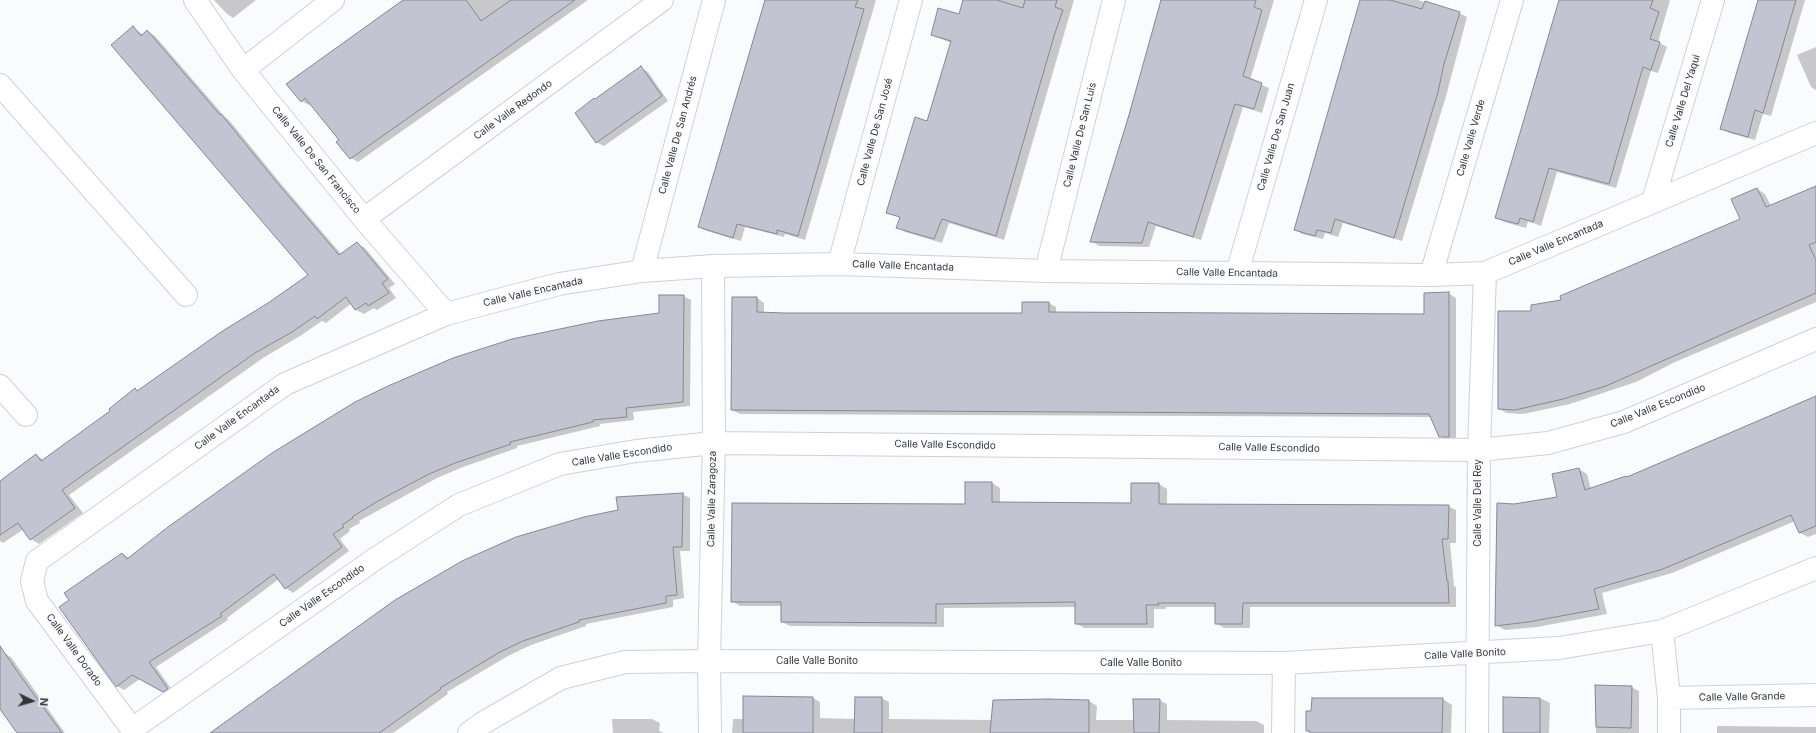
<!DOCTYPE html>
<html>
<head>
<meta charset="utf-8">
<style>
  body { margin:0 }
  #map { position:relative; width:1816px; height:733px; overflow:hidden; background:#fafbfd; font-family:Inter,sans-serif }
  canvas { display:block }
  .north { position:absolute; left:12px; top:681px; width:40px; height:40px; -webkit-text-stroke:3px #fafbfd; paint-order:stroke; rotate:95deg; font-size:11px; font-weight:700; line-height:16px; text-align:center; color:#35363b }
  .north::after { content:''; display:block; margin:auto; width:14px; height:18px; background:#35363b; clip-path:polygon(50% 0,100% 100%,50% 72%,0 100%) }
</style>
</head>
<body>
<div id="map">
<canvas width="1816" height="733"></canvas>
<div class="north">N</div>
</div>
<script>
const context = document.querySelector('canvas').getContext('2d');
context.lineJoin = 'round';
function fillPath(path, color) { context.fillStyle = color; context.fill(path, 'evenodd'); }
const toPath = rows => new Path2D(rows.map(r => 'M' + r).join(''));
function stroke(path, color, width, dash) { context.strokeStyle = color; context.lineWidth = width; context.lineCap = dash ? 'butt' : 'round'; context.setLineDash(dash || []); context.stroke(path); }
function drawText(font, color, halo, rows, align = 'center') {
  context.font = font + ' Inter,sans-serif'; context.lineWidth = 3.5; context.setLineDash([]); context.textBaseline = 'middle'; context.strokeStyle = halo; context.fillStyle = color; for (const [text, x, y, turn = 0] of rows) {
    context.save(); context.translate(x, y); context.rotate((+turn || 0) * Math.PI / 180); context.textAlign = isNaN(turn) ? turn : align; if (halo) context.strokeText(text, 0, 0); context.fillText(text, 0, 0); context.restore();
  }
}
const shadow = toPath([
  [214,0,256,0,233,18,226,13],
  [406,0,588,0,358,162,351,158,341,140,311,104,309,105,301,101],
  [765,0,876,0,805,240,785,234,784,237,745,227,741,241,707,231,699,227],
  [964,0,1074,0,1004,240,949,223,942,243,905,232,898,228,900,218,887,212,928,122,951,43,932,35,959,16],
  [1163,0,1274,0,1250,80,1269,88,1262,113,1243,107,1201,240,1156,226,1149,247,1099,246,1091,241],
  [1361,0,1418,0,1459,13,1467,17,1446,96,1402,241,1343,223,1338,237,1325,233,1323,239,1302,234,1295,229],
  [1560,0,1670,0,1658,42,1667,47,1658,73,1651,71,1616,188,1557,172,1541,226,1528,221,1526,228,1504,222,1497,217],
  [1759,0,1805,0,1771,116,1763,114,1755,140,1729,133,1721,128],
  [133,28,144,35,147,31,155,36,225,117,229,120,282,185,342,255,357,244,365,248,395,284,389,288,396,298,377,310,374,308,364,314,356,310,352,303,326,323,322,321,300,336,263,358,69,495,83,513,39,544,31,539,24,529,3,543,0,541,0,491,36,455,44,460,111,411,135,389,139,391,309,275],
  [1816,47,1816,90,1811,87,1797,55],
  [641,68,648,72,668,101,604,146,596,142,595,100],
  [1816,187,1816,302,1673,363,1636,382,1570,404,1523,414,1507,413,1499,409,1533,312,1563,301,1741,220,1757,189,1765,194,1771,206],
  [1448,293,1456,298,1456,441,1448,441,1440,436,1432,417,740,414,732,410,757,298,764,303,764,313,1023,314,1049,303,1056,307,1056,313,1425,315],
  [683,296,691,300,690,406,633,412,634,420,600,424,600,426,517,446,517,448,463,467,437,478,359,521,360,523,349,529,350,531,340,539,349,551,293,593,286,588,279,579,227,618,228,620,156,667,174,693,171,696,140,679,124,690,117,686,70,600,122,554,130,558,273,454,315,426,388,387,660,314],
  [1816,396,1816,534,1808,537,1800,533,1795,521,1672,573,1602,593,1607,614,1537,627,1505,630,1496,625,1515,505,1558,498,1579,469,1587,474,1591,489,1628,478],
  [992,483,1000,488,1000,504,1132,504,1159,484,1167,489,1167,505,1448,506,1456,510,1456,543,1450,543,1454,586,1456,587,1456,607,1250,607,1250,628,1224,628,1216,623,1216,607,1166,607,1166,609,1154,609,1154,628,1084,628,1076,623,1076,607,944,608,944,627,790,626,782,622,782,606,740,606,732,601,966,505],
  [682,494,690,498,690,551,680,551,684,598,673,600,673,607,586,624,586,626,531,645,508,656,447,692,448,694,393,733,213,733,620,511],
  [4,653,11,657,65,733,18,733,0,708,0,655],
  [1595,686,1631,687,1639,691,1639,733,1596,733],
  [813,698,820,702,820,718,855,719,881,698,889,702,889,719,992,720,1048,700,1089,701,1097,706,1096,720,1135,720,1159,700,1167,704,1167,720,1256,721,1264,725,1264,733,732,733,733,719,744,719],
  [1504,698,1542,699,1550,703,1549,733,1504,733],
  [1443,699,1452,705,1451,733,1311,733,1307,731],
  [612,719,652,719,660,723,659,731,664,733,613,733],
  [1717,726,1816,727,1816,733,1717,733]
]);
const building = toPath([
  [403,0,466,0,481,21,511,0,575,0,350,159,336,142,339,140,305,98,301,102,286,84,403,0],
  [765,0,858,0,855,7,864,9,798,236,777,230,777,234,737,224,733,238,698,227,765,0],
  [963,0,997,0,1023,8,1025,0,1057,0,1055,7,1063,10,1054,36,996,236,942,219,934,239,896,228,900,217,886,213,915,117,927,121,951,41,931,35,938,8,959,14,963,0],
  [1161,0,1256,0,1254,7,1262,10,1243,76,1262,83,1254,109,1235,104,1193,237,1148,222,1142,243,1090,242,1129,115,1161,0],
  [1360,0,1390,0,1422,9,1425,1,1460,12,1444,64,1438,92,1394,238,1335,219,1331,233,1317,230,1315,236,1294,230,1360,0],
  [1559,0,1653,0,1650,8,1659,12,1650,39,1660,42,1651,70,1643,67,1609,184,1549,168,1533,222,1520,218,1518,224,1495,218,1559,0],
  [1758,0,1796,0,1763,113,1755,110,1748,137,1720,129,1758,0],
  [133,26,141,36,147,30,220,115,221,114,274,179,339,255,357,242,388,279,382,283,389,293,368,306,366,303,355,310,346,297,317,319,315,316,292,332,255,353,62,490,75,508,30,540,18,523,0,535,0,481,36,454,41,461,110,411,109,409,135,388,137,391,221,332,268,303,308,275,111,45,133,26],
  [641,66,662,96,596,143,575,113,594,98,595,99,641,66],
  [1816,186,1816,242,1809,245,1816,260,1816,293,1606,386,1563,399,1515,410,1498,409,1498,311,1531,311,1531,305,1561,300,1560,296,1740,219,1731,199,1757,188,1766,207,1816,186],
  [1449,292,1449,437,1439,437,1429,414,731,410,732,297,757,297,757,312,785,313,1022,313,1022,302,1049,302,1049,312,1424,314,1424,293,1449,292],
  [659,295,684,295,683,402,626,408,627,417,593,420,593,422,510,442,511,444,455,463,429,474,378,501,352,517,353,518,342,525,344,527,333,534,342,547,285,589,274,574,220,614,222,616,149,662,168,689,163,692,132,675,116,687,59,607,69,600,64,593,122,553,127,559,168,527,272,453,355,402,388,386,453,358,512,339,598,321,659,313,659,295],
  [1816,396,1816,526,1799,533,1791,515,1663,569,1594,589,1599,609,1528,622,1495,626,1497,503,1514,504,1557,497,1552,474,1579,468,1585,490,1626,476,1627,477,1816,396],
  [965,482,992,482,992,502,1131,503,1131,483,1159,483,1159,504,1449,505,1448,539,1442,539,1447,581,1448,581,1449,603,1243,603,1242,624,1215,624,1215,603,1158,603,1159,605,1146,605,1147,624,1075,624,1075,602,936,604,936,623,781,622,781,602,731,602,732,503,965,504,965,482],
  [683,493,682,547,673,547,677,595,666,596,666,603,579,620,579,622,523,641,500,652,440,688,441,689,379,733,210,733,395,600,462,561,516,537,584,517,618,510,616,497,683,493],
  [0,646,19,674,62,733,17,733,0,709,0,646],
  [1595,685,1632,686,1631,728,1596,727,1595,685],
  [743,696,813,697,813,733,743,733,743,696],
  [855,697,882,697,882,733,854,733,855,697],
  [1503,697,1540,698,1540,733,1503,733,1503,697],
  [1312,698,1443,698,1442,733,1310,733,1310,731,1306,731,1306,711,1311,711,1312,698],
  [1048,699,1089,700,1089,733,990,733,993,700,1048,699],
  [1133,699,1160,699,1159,733,1134,733,1133,699]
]);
const minor = toPath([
  [195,0,243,70,364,219,446,314],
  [243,70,333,0],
  [0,85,186,295],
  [1653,201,1713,0],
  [364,219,662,0],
  [839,264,911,0],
  [642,271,714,0],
  [1046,271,1114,0],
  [1237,273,1316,0],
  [1431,275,1512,0],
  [0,386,26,415],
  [1662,631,1669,698,1669,733],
  [1669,698,1816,695],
  [132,729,375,559,459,505,560,464,636,451,714,443,1479,450,1548,443,1624,422,1816,339],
  [135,733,37,601,32,581,37,561,285,384,446,314,559,284,642,271,713,266,839,264,1046,271,1431,275,1485,273,1816,133],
  [469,733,483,723,561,678,625,662,709,661,1284,663,1559,648,1662,631,1816,568],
  [710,733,709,661,714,443,713,266],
  [1283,733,1284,663],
  [1477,733,1479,450,1485,273]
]);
const streetNames = [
  ["Calle Valle Del Yaqui",1683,101,-73],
  ["Calle Valle Redondo",513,110,-36],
  ["Calle Valle De San José",875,132,-75],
  ["Calle Valle De San Andrés",678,135,-75],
  ["Calle Valle De San Luis",1080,135,-76],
  ["Calle Valle De San Juan",1276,137,-74],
  ["Calle Valle Verde",1471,138,-74],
  ["Calle Valle De San Francisco",316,160,51],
  ["Calle Valle Encantada",1556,243,-23],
  ["Calle Valle Encantada",903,266,2],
  ["Calle Valle Encantada",1227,273,1],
  ["Calle Valle Encantada",533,292,-13],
  ["Calle Valle Escondido",1658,406,-22],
  ["Calle Valle Encantada",237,418,-36],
  ["Calle Valle Escondido",945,445,1],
  ["Calle Valle Escondido",1269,448,1],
  ["Calle Valle Escondido",622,455,-9],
  ["Calle Valle Zaragoza",712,499,-89],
  ["Calle Valle Del Rey",1478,503,-90],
  ["Calle Valle Escondido",322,596,-35],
  ["Calle Valle Dorado",74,650,54],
  ["Calle Valle Bonito",1465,654,-3],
  ["Calle Valle Bonito",817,661],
  ["Calle Valle Bonito",1141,663],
  ["Calle Valle Grande",1742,697,-1]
];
fillPath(shadow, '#0003');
fillPath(building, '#c2c4d1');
stroke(building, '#858793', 1);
stroke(minor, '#ced0dd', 24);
stroke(minor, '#fff', 22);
drawText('10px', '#35363b', '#fafbfd', streetNames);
</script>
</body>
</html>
